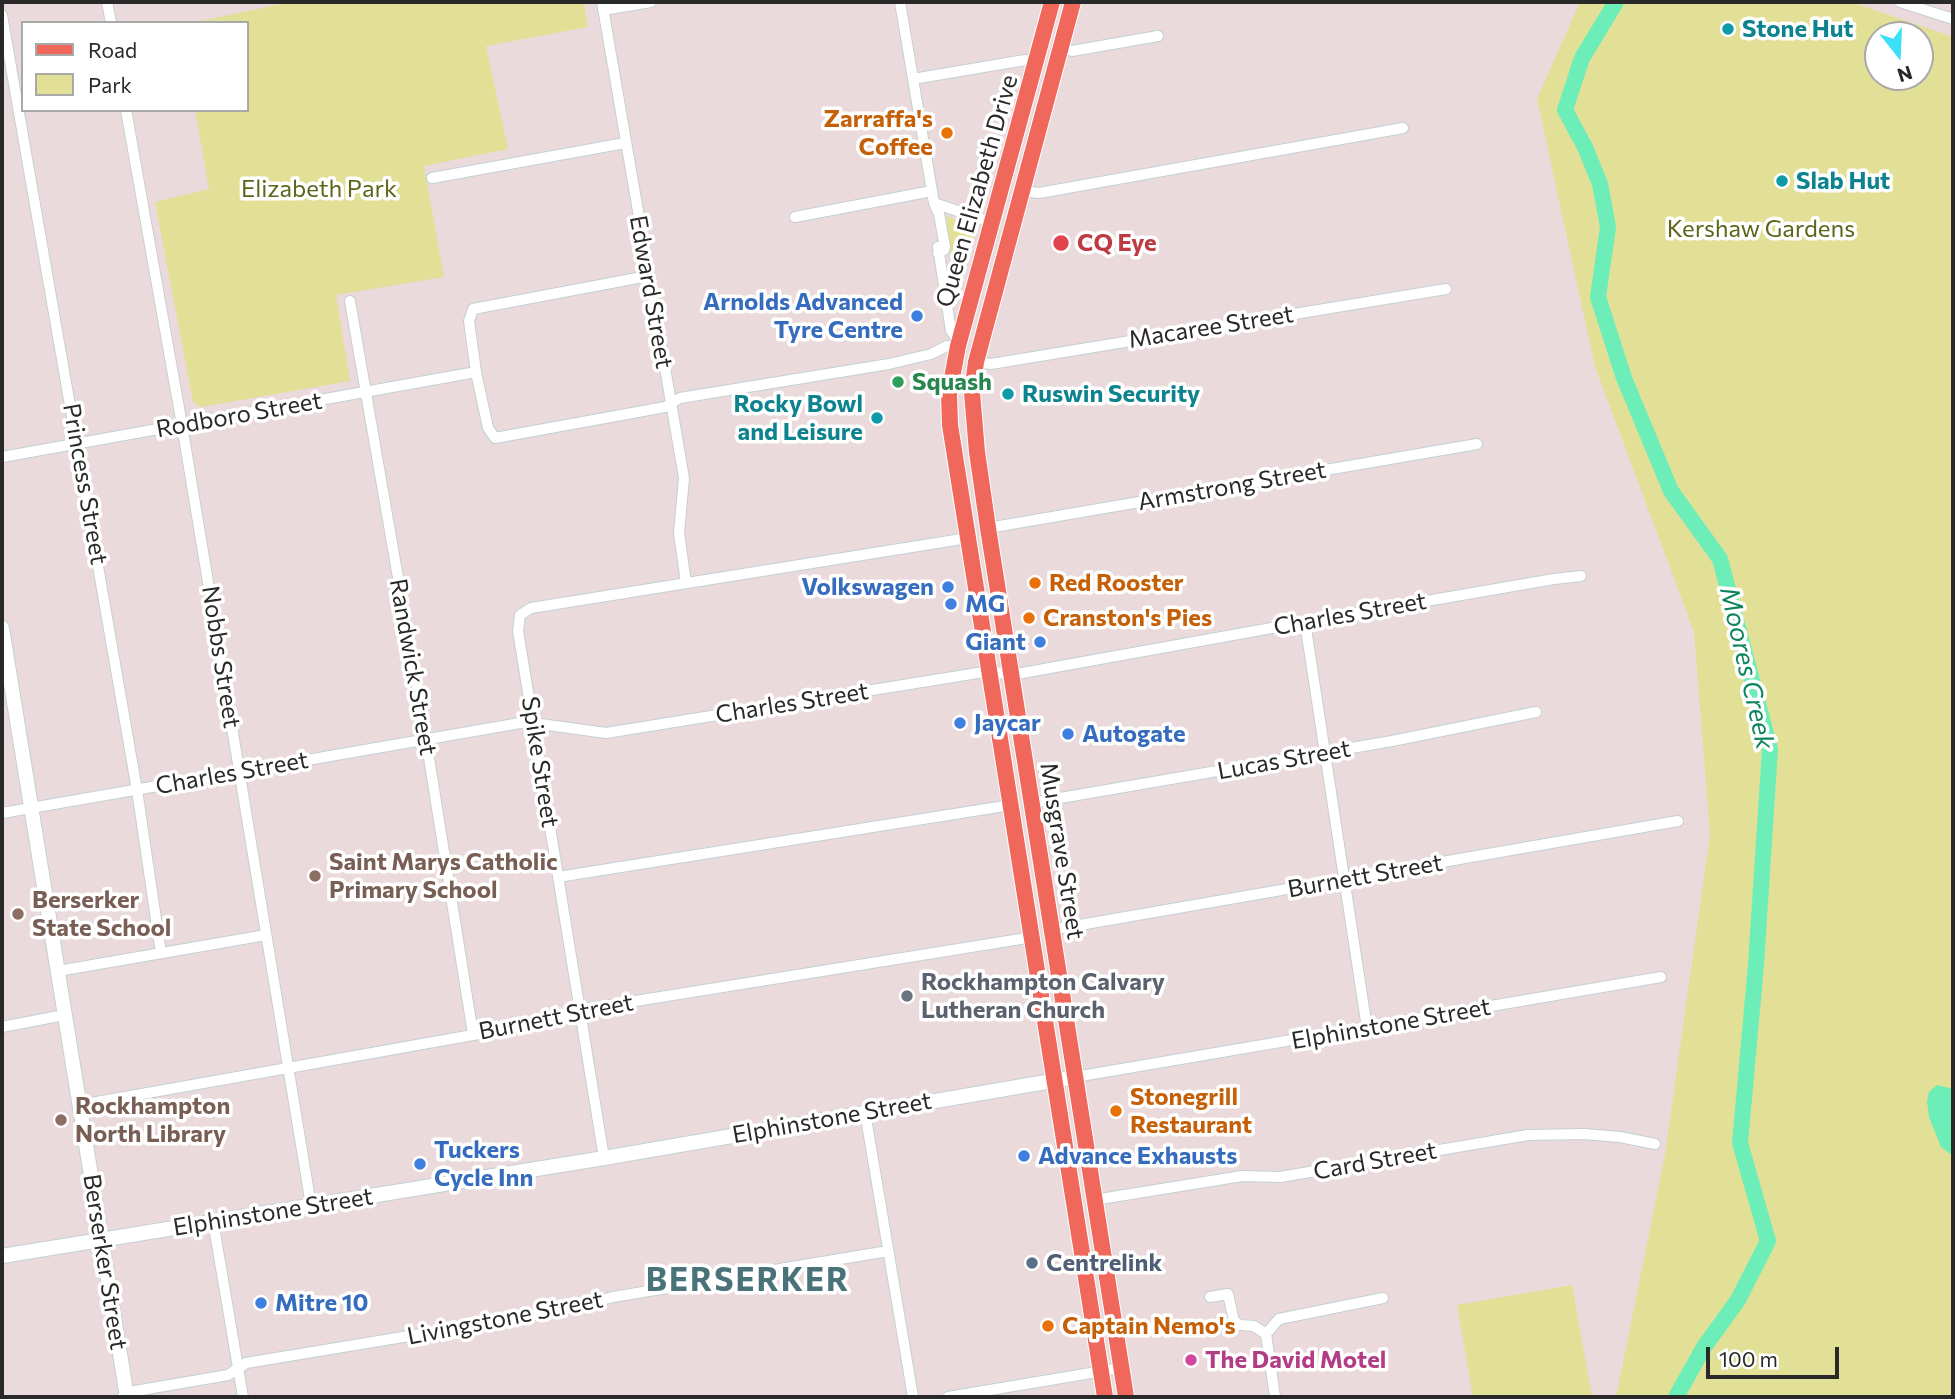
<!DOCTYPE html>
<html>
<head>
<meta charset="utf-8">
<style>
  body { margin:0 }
  #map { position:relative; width:1955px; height:1399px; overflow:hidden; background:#ebdadc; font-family:Commissioner,sans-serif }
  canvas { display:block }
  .frame { position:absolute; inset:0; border:4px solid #292929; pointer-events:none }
  .legend { position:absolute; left:21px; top:21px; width:228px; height:91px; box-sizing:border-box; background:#fff; border:2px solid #a9a9a9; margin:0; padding:9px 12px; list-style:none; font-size:21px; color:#292929 }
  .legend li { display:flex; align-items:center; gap:14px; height:35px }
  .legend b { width:35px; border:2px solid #a9a9a9 }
  .north { position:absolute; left:1864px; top:21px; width:70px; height:70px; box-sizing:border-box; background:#fff; border:2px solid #a9a9a9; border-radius:50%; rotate:162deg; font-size:19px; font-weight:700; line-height:28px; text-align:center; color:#292929 }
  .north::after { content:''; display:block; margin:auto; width:24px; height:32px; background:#3adff8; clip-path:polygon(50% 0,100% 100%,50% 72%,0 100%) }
  .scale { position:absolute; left:1706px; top:1347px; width:133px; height:32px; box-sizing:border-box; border:4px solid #292929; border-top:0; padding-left:9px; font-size:21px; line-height:24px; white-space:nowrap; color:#292929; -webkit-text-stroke:5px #fff; paint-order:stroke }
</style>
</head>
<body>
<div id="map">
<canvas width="1955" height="1399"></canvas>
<div class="frame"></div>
<ul class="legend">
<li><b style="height:9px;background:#ef685b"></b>Road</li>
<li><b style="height:19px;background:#e2e097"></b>Park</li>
</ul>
<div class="north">N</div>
<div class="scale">100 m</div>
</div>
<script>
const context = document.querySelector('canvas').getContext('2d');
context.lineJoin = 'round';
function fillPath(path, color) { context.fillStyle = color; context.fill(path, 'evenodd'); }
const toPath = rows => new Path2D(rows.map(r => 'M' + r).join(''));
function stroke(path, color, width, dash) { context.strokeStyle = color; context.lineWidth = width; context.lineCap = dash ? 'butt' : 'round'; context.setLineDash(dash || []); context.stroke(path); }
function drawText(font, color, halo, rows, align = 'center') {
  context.font = font + ' Commissioner,sans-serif'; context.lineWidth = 7; context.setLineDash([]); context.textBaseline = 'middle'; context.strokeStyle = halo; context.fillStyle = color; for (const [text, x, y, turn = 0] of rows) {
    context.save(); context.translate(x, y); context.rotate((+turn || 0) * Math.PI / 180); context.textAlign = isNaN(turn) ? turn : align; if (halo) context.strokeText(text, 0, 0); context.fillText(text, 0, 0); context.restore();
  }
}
const green = toPath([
  [290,2,584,2,588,27,486,46,508,149,424,166,444,277,336,295,350,381,201,407,193,402,155,202,209,189,195,110,247,110,247,23,191,23],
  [1580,2,1852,2,1953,37,1953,1397,1616,1397,1665,1154,1710,835,1694,632,1595,367,1537,99],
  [1878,35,1920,35,1920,77,1878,77],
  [946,216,974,226,971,248,956,300],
  [1572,1285,1592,1397,1473,1397,1457,1305]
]);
const water = toPath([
  [1937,1085,1953,1089,1953,1156,1941,1147,1929,1117,1927,1101,1929,1092]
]);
const river = toPath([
  [1616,2,1582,58,1565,110,1585,147,1600,184,1608,227,1598,297,1624,378,1671,491,1720,559,1770,749,1756,965,1740,1143,1768,1241,1738,1300,1704,1347,1676,1397]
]);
const street = toPath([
  [107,2,111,23],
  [602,2,684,478,679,533,686,583],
  [900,2,934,203,939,214,945,247,944,250,938,253],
  [1900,2,1953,19],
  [603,10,651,2],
  [2,15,137,790,161,953],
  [1060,48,1072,51,1158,36],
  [913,79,1025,60,1036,62],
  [126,110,182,425,311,1205],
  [432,178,625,143],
  [1022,191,1039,193,1403,128],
  [934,203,990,222],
  [795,217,932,191],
  [938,247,951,331,959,341],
  [648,276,473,309,469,321,476,372,488,428,495,438,665,407,680,398,889,364,931,354,947,346,958,346],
  [350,301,426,739,473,1034],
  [976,362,991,364,1446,289],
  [2,457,476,372],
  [988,528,1477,444],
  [1305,622,1367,1028],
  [1031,803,1392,741,1536,712],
  [2,813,526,722,606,733,990,671,1011,675,1305,622,1554,579,1581,576],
  [558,877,1011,805],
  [1051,930,1678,821],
  [58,971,266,935],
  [2,1027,64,1015],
  [1075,1077,1661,977],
  [80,1105,574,1017,586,1009,1033,937],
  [865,1112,913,1397],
  [604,1158,518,631,520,615,531,608,968,538],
  [1094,1200,1242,1176,1280,1177,1528,1135,1584,1134,1620,1137,1655,1144],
  [213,1221,243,1397],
  [1210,1297,1228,1294,1234,1321,1240,1325,1254,1326,1266,1334],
  [1266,1334,1279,1319,1383,1298],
  [1266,1334,1275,1397],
  [122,1397,135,1391,228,1375,246,1363,554,1312,613,1297,888,1251],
  [948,1397,1121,1368]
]);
const secondary = toPath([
  [2,628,127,1397],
  [2,1256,604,1158,1075,1077]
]);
const primary = toPath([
  [1052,2,958,346,949,394,950,425,1105,1397],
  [1073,2,976,362,972,393,977,452,988,528,1126,1397]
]);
const markers = [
  [1728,29,7,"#0f9aa8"],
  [947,133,7,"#e8710a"],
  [1782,181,7,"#0f9aa8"],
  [1061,243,9,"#e0444e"],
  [917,316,7,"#3f7fe0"],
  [898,382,7,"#2e9e5b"],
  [1008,394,7,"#0f9aa8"],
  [877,418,7,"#0f9aa8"],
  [1035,583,7,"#e8710a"],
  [948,587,7,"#3f7fe0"],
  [951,604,7,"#3f7fe0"],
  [1029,618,7,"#e8710a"],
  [1040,642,7,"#3f7fe0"],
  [960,723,7,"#3f7fe0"],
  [1068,734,7,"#3f7fe0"],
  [315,876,7,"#8d6e63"],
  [18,914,7,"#8d6e63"],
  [907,996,7,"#6b7280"],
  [1116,1111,7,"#e8710a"],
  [61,1120,7,"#8d6e63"],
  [1024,1156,7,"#3f7fe0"],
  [420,1164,7,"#3f7fe0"],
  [1032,1263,7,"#5c6f8a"],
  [261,1303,7,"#3f7fe0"],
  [1048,1326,7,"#e8710a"],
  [1191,1360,7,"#d1479c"]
];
const cultureNames = [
  ["Stone Hut",1742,29],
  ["Slab Hut",1796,181],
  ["Ruswin Security",1022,394],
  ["Rocky Bowl",863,404,"right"],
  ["and Leisure",863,432,"right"]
];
const foodNames = [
  ["Zarraffa's",933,119,"right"],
  ["Coffee",933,147,"right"],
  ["Red Rooster",1049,583],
  ["Cranston's Pies",1043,618],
  ["Stonegrill",1130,1097],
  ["Restaurant",1130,1125],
  ["Captain Nemo's",1062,1326]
];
const parkNames = [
  ["Elizabeth Park",319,189],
  ["Kershaw Gardens",1761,229]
];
const streetNames = [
  ["Queen Elizabeth Drive",977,191,-74],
  ["Edward Street",651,292,80],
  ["Macaree Street",1211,327,-9],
  ["Rodboro Street",239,415,-10],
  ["Princess Street",85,484,80],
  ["Armstrong Street",1232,486,-10],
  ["Charles Street",1350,614,-10],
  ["Nobbs Street",221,657,81],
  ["Randwick Street",413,667,80],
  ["Charles Street",792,703,-9],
  ["Lucas Street",1284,760,-10],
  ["Spike Street",540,762,81],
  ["Charles Street",232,773,-10],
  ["Musgrave Street",1062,851,81],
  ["Burnett Street",1365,876,-10],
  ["Burnett Street",556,1017,-11],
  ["Elphinstone Street",1391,1024,-10],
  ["Elphinstone Street",832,1118,-10],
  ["Card Street",1375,1161,-10],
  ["Elphinstone Street",273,1212,-9],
  ["Berserker Street",105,1262,81],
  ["Livingstone Street",505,1318,-11]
];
const healthNames = [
  ["CQ Eye",1077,243]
];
const shopNames = [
  ["Arnolds Advanced",903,302,"right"],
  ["Tyre Centre",903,330,"right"],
  ["Volkswagen",934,587,"right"],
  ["MG",965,604],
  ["Giant",1026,642,"right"],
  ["Jaycar",974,723],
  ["Autogate",1082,734],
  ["Tuckers",434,1150],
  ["Cycle Inn",434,1178],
  ["Advance Exhausts",1038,1156],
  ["Mitre 10",275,1303]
];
const leisureNames = [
  ["Squash",912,382]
];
const educationNames = [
  ["Saint Marys Catholic",329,862],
  ["Primary School",329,890],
  ["Berserker",32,900],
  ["State School",32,928],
  ["Rockhampton",75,1106],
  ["North Library",75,1134]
];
const worshipNames = [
  ["Rockhampton Calvary",921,982],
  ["Lutheran Church",921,1010]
];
const serviceNames = [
  ["Centrelink",1046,1263]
];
const hotelNames = [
  ["The David Motel",1205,1360]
];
const waterNames = [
  ["Moores Creek",1747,668,77]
];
const districtNames = [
  ["BERSERKER",748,1280]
];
fillPath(green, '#e2e097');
fillPath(water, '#6dedb8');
stroke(river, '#6dedb8', 16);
stroke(street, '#c3d0d3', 12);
stroke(secondary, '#c3d0d3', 16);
stroke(primary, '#fff', 18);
stroke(street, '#fff', 10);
stroke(secondary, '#fff', 14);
stroke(primary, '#ef685b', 16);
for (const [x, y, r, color] of markers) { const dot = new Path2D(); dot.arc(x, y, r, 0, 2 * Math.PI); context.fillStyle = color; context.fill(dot); stroke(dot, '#fff', 2.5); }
drawText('bold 24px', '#0d838f', '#fff', cultureNames, 'left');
drawText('bold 24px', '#c56008', '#fff', foodNames, 'left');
drawText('24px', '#5c651a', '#fff', parkNames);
drawText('24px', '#292929', '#fff', streetNames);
drawText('bold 24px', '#be3a42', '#fff', healthNames, 'left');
drawText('bold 24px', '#366cbe', '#fff', shopNames, 'left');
drawText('bold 24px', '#27864d', '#fff', leisureNames, 'left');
drawText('bold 24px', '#785e54', '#fff', educationNames, 'left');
drawText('bold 24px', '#5b616d', '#fff', worshipNames, 'left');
drawText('bold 24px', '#4e5e75', '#fff', serviceNames, 'left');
drawText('bold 24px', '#b23c85', '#fff', hotelNames, 'left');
drawText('italic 26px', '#0e845c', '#fff', waterNames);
context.letterSpacing = '2px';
drawText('bold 32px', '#4a7279', '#fff', districtNames);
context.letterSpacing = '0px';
</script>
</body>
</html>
